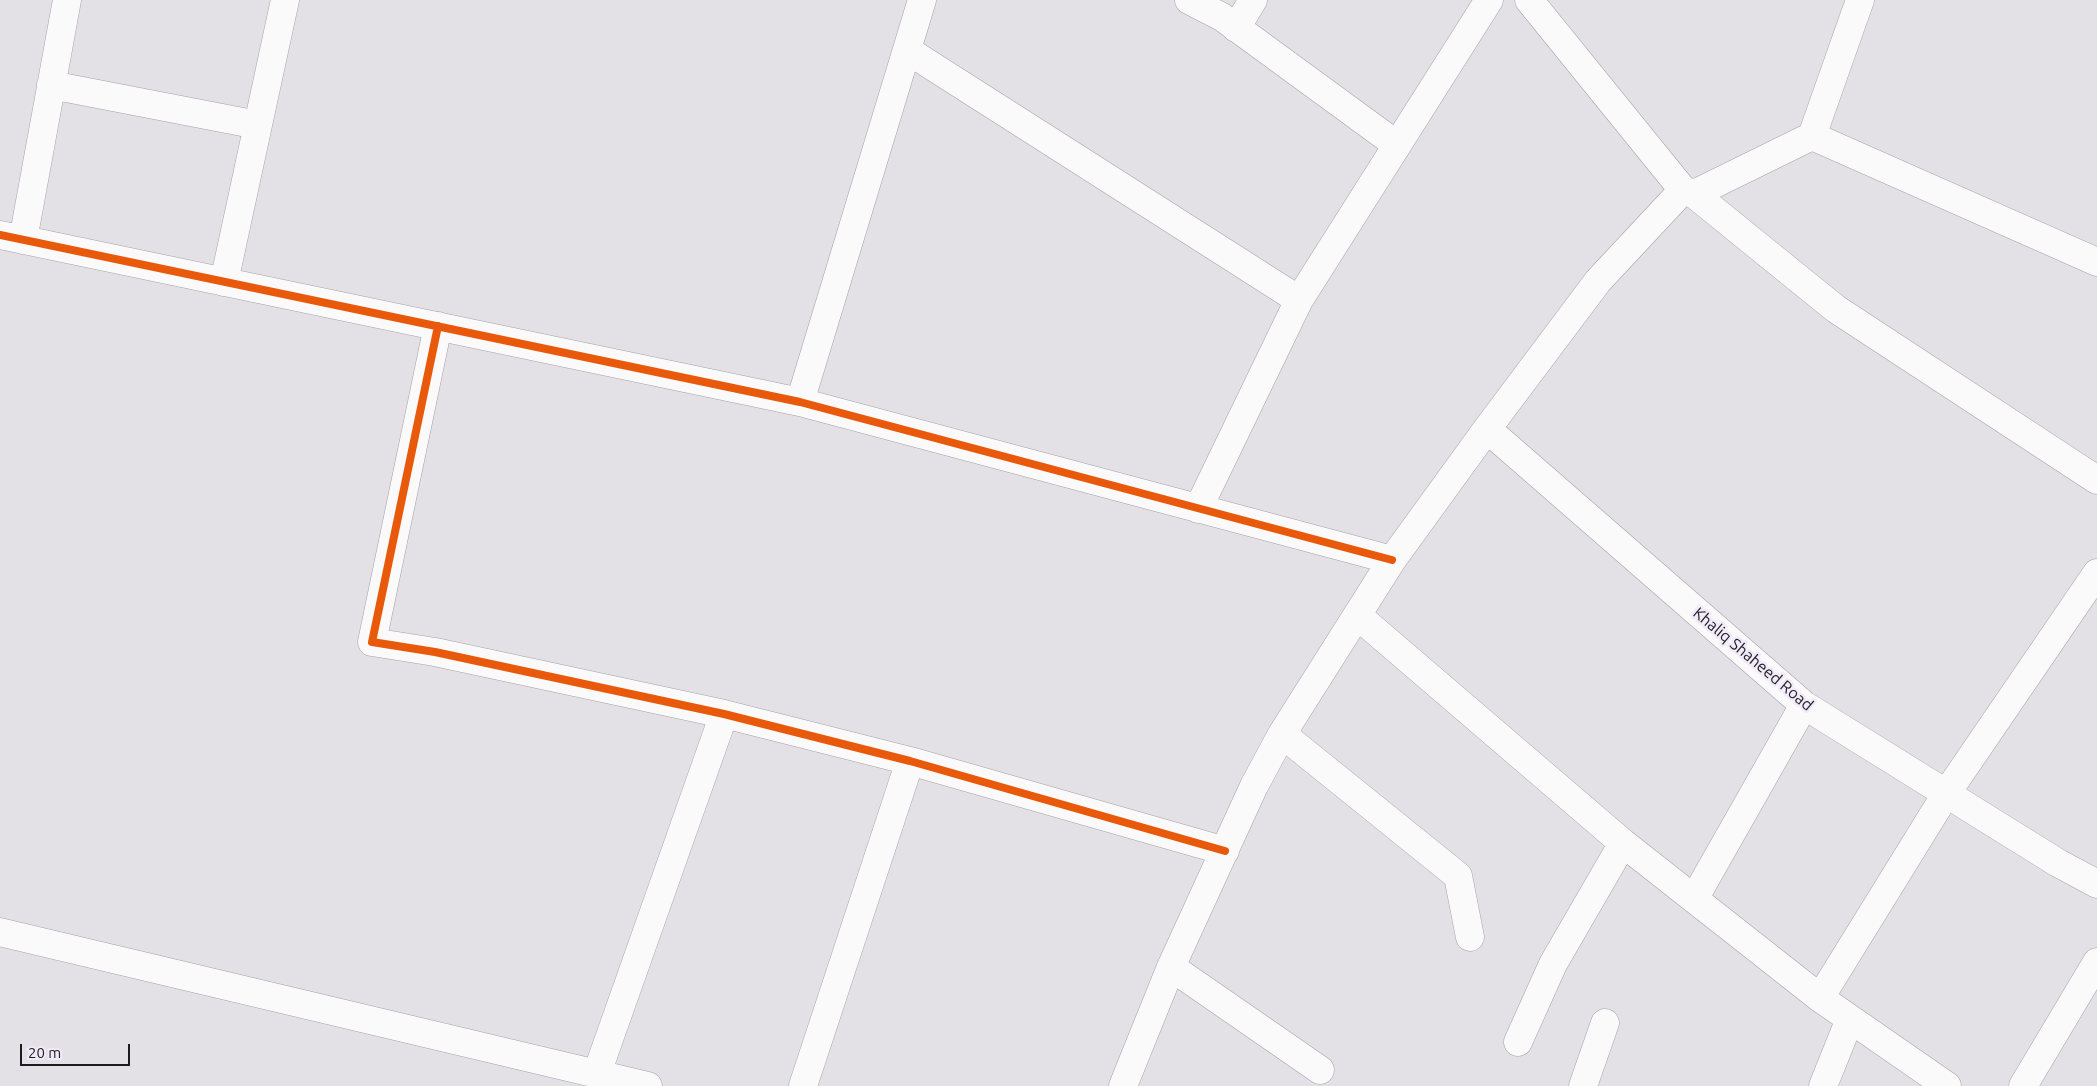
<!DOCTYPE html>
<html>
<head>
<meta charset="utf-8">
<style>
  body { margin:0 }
  #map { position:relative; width:2097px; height:1086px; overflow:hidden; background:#e3e0e6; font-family:Ubuntu,sans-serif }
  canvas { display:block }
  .scale { position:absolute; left:20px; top:1044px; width:110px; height:22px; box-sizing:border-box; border:2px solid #1d1b20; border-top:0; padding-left:6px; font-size:15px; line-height:18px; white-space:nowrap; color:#1d1b20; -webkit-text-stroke:4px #f1eaf8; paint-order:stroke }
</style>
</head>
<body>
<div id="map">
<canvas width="2097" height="1086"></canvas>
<div class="scale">20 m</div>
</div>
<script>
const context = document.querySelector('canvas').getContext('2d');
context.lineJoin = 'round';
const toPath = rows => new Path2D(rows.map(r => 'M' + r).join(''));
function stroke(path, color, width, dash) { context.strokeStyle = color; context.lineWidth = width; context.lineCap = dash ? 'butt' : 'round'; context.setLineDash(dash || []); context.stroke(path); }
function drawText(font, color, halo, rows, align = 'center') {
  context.font = font + ' Ubuntu,sans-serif'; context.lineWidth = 5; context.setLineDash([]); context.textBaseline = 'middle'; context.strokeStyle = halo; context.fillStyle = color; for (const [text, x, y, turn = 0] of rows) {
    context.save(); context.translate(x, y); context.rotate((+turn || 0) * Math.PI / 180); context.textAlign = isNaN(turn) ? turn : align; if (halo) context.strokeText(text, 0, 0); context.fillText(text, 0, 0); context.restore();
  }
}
const minor = toPath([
  [1189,0,1222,17,1397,145],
  [1529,0,1683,190,1694,194,1836,309,2097,480],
  [1236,28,1253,0],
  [907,50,1299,300],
  [51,85,258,125],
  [1812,136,2097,262],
  [1694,194,1812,136,1860,0],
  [0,235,800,402,1392,560],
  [23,240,67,0],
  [224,282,285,0],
  [438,326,372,642,435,652,724,714,910,761,1225,851],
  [800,402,922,0],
  [1487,429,1804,705,2058,863,2097,884],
  [1198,509,1299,300,1489,0],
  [1358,616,1623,843,1820,998,1947,1086],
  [1282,734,1458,876,1470,937],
  [1694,899,1804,705],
  [0,932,648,1086],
  [1171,967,1320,1070],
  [1820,998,1946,794,2097,573],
  [1518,1042,1553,964,1623,843],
  [597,1073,724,714],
  [803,1086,910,761],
  [1123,1086,1171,967,1254,786,1282,734,1392,560,1487,429,1598,281,1683,190],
  [1583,1086,1605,1023],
  [1823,1086,1850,1019],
  [2023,1086,2097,962]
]);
const cycleway = toPath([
  [0,235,800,402,1392,560],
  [438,326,372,642,435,652,724,714,910,761,1225,851]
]);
const streetNames = [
  ["Khaliq Shaheed Road",1753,659,40]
];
stroke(minor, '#a5a2a7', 29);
stroke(minor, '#fbfafb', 28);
stroke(cycleway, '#e8590c', 8);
drawText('16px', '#1d1b20', '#f1eaf8', streetNames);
</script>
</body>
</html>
